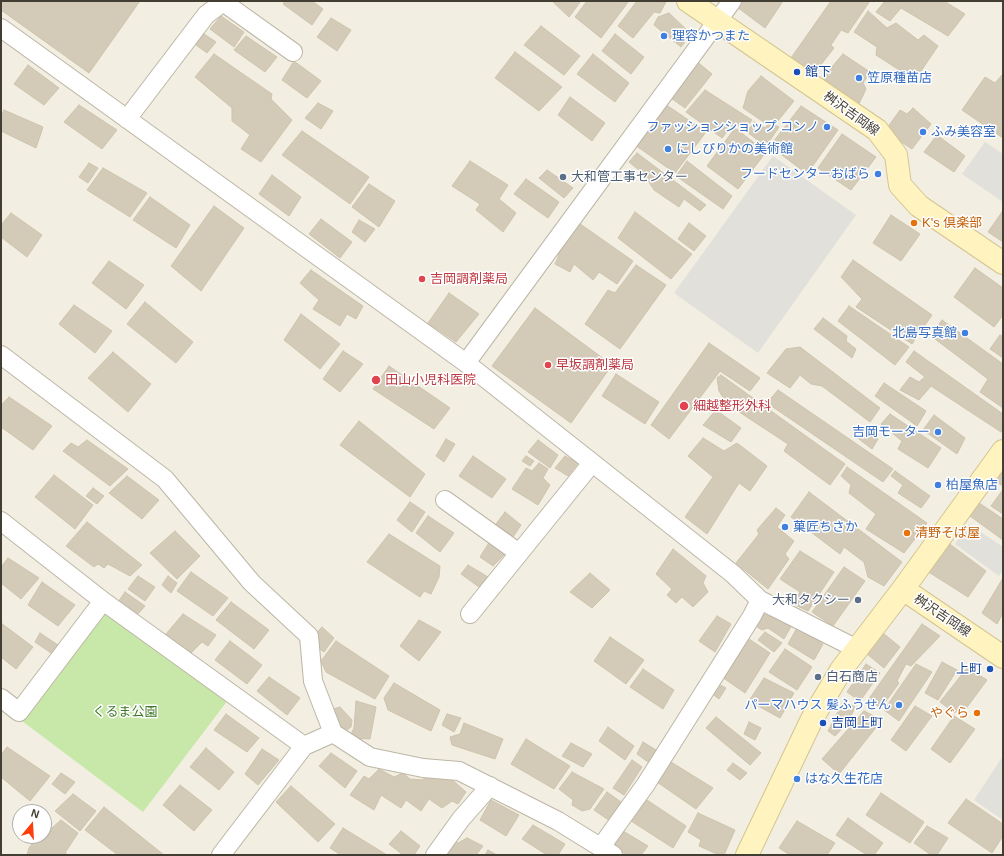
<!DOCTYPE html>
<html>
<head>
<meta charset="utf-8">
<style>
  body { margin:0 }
  #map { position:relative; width:1004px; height:856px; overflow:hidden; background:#f2eee2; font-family:Helvetica,sans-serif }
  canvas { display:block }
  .frame { position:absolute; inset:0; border:2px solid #433e33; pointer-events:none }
  .north { position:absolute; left:12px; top:804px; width:40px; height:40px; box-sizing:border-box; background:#fff; border:1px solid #b4b2ad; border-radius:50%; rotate:18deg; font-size:11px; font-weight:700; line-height:16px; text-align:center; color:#433e33 }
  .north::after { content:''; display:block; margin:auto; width:14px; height:18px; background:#ff3e0c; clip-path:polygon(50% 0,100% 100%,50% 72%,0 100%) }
</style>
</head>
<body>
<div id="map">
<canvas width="1004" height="856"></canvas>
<div class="frame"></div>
<div class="north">N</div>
</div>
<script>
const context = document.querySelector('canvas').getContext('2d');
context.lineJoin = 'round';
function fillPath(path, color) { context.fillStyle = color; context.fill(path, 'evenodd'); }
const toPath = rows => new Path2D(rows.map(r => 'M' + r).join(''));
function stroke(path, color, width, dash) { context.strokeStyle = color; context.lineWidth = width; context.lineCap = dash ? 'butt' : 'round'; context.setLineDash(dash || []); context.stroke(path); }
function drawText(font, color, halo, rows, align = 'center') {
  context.font = font + ' Helvetica,"Noto Sans JP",sans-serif'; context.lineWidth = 3; context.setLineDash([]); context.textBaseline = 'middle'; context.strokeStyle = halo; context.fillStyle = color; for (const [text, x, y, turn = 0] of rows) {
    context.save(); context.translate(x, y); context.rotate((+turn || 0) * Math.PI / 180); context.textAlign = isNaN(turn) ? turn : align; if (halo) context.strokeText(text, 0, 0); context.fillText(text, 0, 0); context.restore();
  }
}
const green = toPath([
  [105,612,228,700,143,812,22,721]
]);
const parking = toPath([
  [985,142,1003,154,1003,202,962,174],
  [773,156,856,215,758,353,674,293],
  [969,524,1003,547,1003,570,999,576,955,544],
  [1003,756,1003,820,974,800]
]);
const building = toPath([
  [1,1,140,1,89,73,1,10,1,1],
  [285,1,312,1,323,9,312,25,283,4,285,1],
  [552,1,581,1,569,17,552,1],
  [587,1,629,1,601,38,575,17,587,1],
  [637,1,666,2,660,13,654,12,633,38,618,26,637,1],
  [741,1,783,1,765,28,737,7,741,1],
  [831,1,870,1,848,33,841,30,831,45,834,48,820,66,810,72,791,58,831,1],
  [885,1,944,1,965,14,948,36,901,8,890,21,876,12,885,1],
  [868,11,887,28,896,23,918,40,924,35,938,46,915,80,876,55,877,47,854,32,868,11],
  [669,13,691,34,681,47,654,25,658,17,669,13],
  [221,16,244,32,234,47,210,29,221,16],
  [331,18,351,30,337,51,317,37,331,18],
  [541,26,580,56,564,75,524,45,541,26],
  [204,34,216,42,207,53,196,45,204,34],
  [615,34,644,57,631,74,602,51,615,34],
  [246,36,277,57,265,72,234,50,246,36],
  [515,52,562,87,539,111,495,78,515,52],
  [214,54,272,94,271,99,292,120,261,162,241,149,250,135,232,121,232,108,195,77,214,54],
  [593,54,629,83,615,102,577,74,593,54],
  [843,54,870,72,863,83,866,89,857,108,820,81,843,54],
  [695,60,712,74,685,108,668,96,695,60],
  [294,61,321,81,307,98,282,80,294,61],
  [28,65,59,88,44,105,14,84,28,65],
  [1003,74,1003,138,962,110,985,77,995,83,1003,74],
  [761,76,794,101,777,122,771,119,765,123,743,108,748,91,761,76],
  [705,90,752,120,745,129,734,123,722,138,686,112,705,90],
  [570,97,605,123,592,141,558,115,570,97],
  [318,103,333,111,321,129,305,118,318,103],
  [665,104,706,132,675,173,635,145,665,104],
  [79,105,117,130,102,149,64,122,79,105],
  [801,106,838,130,807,174,770,146,801,106],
  [913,108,931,124,912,149,885,131,900,110,907,114,913,108],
  [4,110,43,127,36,148,1,131,1,117,4,110],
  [754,122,765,128,769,123,779,127,766,146,747,132,754,122],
  [735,128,766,152,738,189,707,166,735,128],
  [302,131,369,177,350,204,282,155,302,131],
  [842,134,876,157,851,190,818,168,842,134],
  [937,135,965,156,954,172,924,152,937,135],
  [637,153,706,205,700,211,684,199,679,207,654,190,644,174,629,162,637,153],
  [470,161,508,185,499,199,516,213,503,232,476,210,480,204,452,186,470,161],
  [687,161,732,196,723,209,676,176,687,161],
  [89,163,98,168,88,183,79,177,89,163],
  [103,168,147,193,130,217,87,190,103,168],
  [547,170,573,188,564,198,539,178,547,170],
  [272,175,301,197,289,216,259,194,272,175],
  [526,179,559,202,548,218,514,194,526,179],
  [369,184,395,201,379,227,352,207,369,184],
  [150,197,190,225,176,248,133,220,150,197],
  [214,206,244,228,201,291,171,266,214,206],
  [635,212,692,254,671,279,618,238,635,212],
  [1002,212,1003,213,1003,242,988,232,1002,212],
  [11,213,42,235,27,257,1,237,1,225,11,213],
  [891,215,920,234,901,261,873,243,891,215],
  [321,219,352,242,340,258,309,234,321,219],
  [359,220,375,229,365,242,352,232,359,220],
  [576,221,633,261,617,284,599,272,593,280,574,264,570,272,555,264,559,255,554,251,576,221],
  [689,223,706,236,694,251,678,239,689,223],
  [853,260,932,315,912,344,856,307,862,299,841,277,853,260],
  [109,261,144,285,126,309,92,283,109,261],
  [636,265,666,285,620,349,585,324,608,290,615,293,636,265],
  [975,268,1003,288,1003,315,994,327,954,297,975,268],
  [311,270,363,306,356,319,347,314,340,326,313,309,319,300,300,283,311,270],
  [449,293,479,314,456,342,428,323,449,293],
  [145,302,193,342,176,363,127,324,145,302],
  [74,305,112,331,95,353,59,324,74,305],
  [849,306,909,347,895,365,838,321,849,306],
  [535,308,612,365,571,423,492,366,535,308],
  [301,314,340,344,320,369,284,340,301,314],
  [823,318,847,336,846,341,856,349,852,358,814,329,823,318],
  [942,320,1003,364,1003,408,980,392,988,379,931,336,942,320],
  [1000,335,1003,337,1003,358,990,349,1000,335],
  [709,343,760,378,750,391,720,371,669,439,651,425,709,343],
  [800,347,880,408,870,422,822,386,811,384,800,375,790,388,767,373,786,349,800,347],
  [343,351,363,364,340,392,323,379,343,351],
  [914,351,1003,414,1003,429,1001,432,931,386,919,400,900,390,910,377,919,382,925,377,906,362,914,351],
  [113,352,151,384,128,412,88,378,113,352],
  [389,366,450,408,434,429,373,389,389,366],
  [616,374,659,402,645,424,602,396,616,374],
  [721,375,845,464,830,485,784,451,788,444,727,404,719,391,717,378,721,375],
  [884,383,926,411,917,426,875,396,884,383],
  [778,390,893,469,883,482,767,403,778,390],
  [9,397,52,426,33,450,1,427,1,405,9,397],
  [716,410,741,428,731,442,703,425,716,410],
  [890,414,941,448,928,468,898,449,902,441,881,424,890,414],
  [934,415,965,438,957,454,923,430,934,415],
  [359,421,425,474,410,497,340,445,359,421],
  [860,430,878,439,872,449,855,436,860,430],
  [703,438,724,451,737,443,767,466,750,491,739,483,707,534,685,517,713,477,688,456,703,438],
  [446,439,455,444,444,462,436,456,446,439],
  [87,440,128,469,110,486,63,451,71,443,78,447,87,440],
  [538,440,558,455,550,468,528,452,538,440],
  [473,456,506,479,492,498,459,476,473,456],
  [526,456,534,461,530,466,522,461,526,456],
  [565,456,578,463,568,476,555,468,565,456],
  [539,463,548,469,543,478,550,485,538,505,512,489,526,468,532,471,539,463],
  [1003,465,1003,486,990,478,1003,465],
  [847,467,927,523,904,553,866,529,876,514,849,493,851,485,841,476,847,467],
  [895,471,930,496,921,508,898,493,903,485,891,476,895,471],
  [54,475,93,505,75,529,35,497,54,475],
  [127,476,159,500,142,519,109,493,127,476],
  [93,488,104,496,97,504,86,496,93,488],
  [1002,491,1003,491,1003,514,991,506,1002,491],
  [809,492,902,562,884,586,868,577,864,562,844,547,840,554,791,517,809,492],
  [410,502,425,512,412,532,397,520,410,502],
  [979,503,1003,519,1003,540,970,516,979,503],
  [776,508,785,515,777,527,794,541,785,554,789,559,768,589,736,563,759,534,757,530,776,508],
  [505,512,521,525,513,537,496,524,505,512],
  [428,516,454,533,440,552,416,533,428,516],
  [87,522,142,565,130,576,108,564,104,568,98,564,94,567,66,546,87,522],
  [175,531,200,556,177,579,150,553,175,531],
  [389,534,440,566,439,577,431,594,424,591,420,597,367,562,389,534],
  [490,541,507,552,493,566,480,557,490,541],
  [947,542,986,571,968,597,927,571,947,542],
  [673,549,706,576,703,583,708,592,693,607,682,597,676,603,667,595,672,589,656,574,673,549],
  [800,551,834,572,808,611,793,604,800,592,780,579,800,551],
  [8,558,39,578,21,599,1,583,1,567,8,558],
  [468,565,488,577,479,587,461,574,468,565],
  [844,567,865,581,833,626,812,612,844,567],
  [191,572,228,598,213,616,177,591,191,572],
  [590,573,610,590,592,608,570,592,590,573],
  [138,576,155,587,145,601,128,589,138,576],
  [168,576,177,583,171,593,162,585,168,576],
  [1003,578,1003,613,997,624,982,613,1003,578],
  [42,582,75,605,58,626,28,605,42,582],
  [125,592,145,606,137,615,118,602,125,592],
  [231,602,269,630,254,649,216,620,231,602],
  [183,614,216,635,208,646,202,642,191,653,166,634,183,614],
  [763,614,792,625,784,639,768,628,762,630,754,625,763,614],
  [717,616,731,624,715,652,699,641,717,616],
  [419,620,441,632,419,661,400,646,419,620],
  [1,623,33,647,16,669,1,657,1,623],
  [922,624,940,636,911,666,906,664,897,681,899,683,881,708,868,700,922,624],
  [322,627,334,638,324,652,318,648,313,637,322,627],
  [797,628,823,644,814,660,788,644,797,628],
  [765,632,782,643,774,652,758,640,765,632],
  [40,633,58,645,51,653,35,642,40,633],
  [883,633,900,647,884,668,867,654,883,633],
  [610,637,644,660,626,684,594,661,610,637],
  [746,637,770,653,745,693,722,677,746,637],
  [230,641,262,665,247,684,215,660,230,641],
  [336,641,389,676,375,699,326,672,321,661,336,641],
  [785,649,812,667,797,690,769,672,785,649],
  [942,662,957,670,938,700,925,693,942,662],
  [866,664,880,673,860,701,847,692,866,664],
  [916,664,932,672,899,721,884,710,916,664],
  [967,668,987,680,965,710,960,706,955,713,940,702,967,668],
  [643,669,674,690,663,709,630,687,643,669],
  [269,677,300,698,287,715,257,691,269,677],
  [764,678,794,693,780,718,749,701,764,678],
  [394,683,440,710,431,731,388,710,384,698,394,683],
  [718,684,726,688,719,699,711,693,718,684],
  [844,700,855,707,849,721,835,736,828,731,844,700],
  [356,701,376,707,370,739,349,738,354,728,356,701],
  [915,706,932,716,906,751,891,740,915,706],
  [340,707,352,720,351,727,343,733,330,710,340,707],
  [864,711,882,720,839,774,822,759,864,711],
  [226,714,259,738,247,752,214,730,226,714],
  [447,714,461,718,454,732,442,725,447,714],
  [954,716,975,729,950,763,931,749,954,716],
  [716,717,761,753,750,765,706,728,716,717],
  [749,722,761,728,755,740,744,734,749,722],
  [464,723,503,739,495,759,452,745,450,737,460,734,464,723],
  [608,727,634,746,625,760,599,741,608,727],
  [526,739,570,766,554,789,511,764,526,739],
  [643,742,656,750,648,762,637,754,643,742],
  [571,743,592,754,583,767,562,756,571,743],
  [7,747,50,776,30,801,1,777,1,755,7,747],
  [206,748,234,772,219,790,190,767,206,748],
  [262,749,279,760,258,785,245,774,262,749],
  [331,753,357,771,345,788,319,766,331,753],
  [632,760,642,767,624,795,613,788,632,760],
  [671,762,713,788,696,809,657,782,671,762],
  [733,763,747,773,740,780,727,770,733,763],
  [379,769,394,777,403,773,410,779,422,780,430,774,449,777,466,792,458,804,452,801,442,808,429,799,421,811,406,800,401,808,381,795,374,810,350,795,364,776,369,779,379,769],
  [572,772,604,789,590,809,582,811,572,805,573,800,559,789,572,772],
  [61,773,75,782,65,794,52,784,61,773],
  [180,785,212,810,194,831,163,805,180,785],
  [291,786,335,824,318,842,276,802,291,786],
  [607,792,621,802,610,821,594,810,607,792],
  [881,793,924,822,910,843,866,815,881,793],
  [73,794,96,811,80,831,55,811,73,794],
  [644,798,686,826,673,848,628,819,644,798],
  [966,799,1003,824,1003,836,992,853,948,823,966,799],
  [491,800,519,815,506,836,480,820,491,800],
  [104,807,164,855,118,855,85,830,104,807],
  [698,813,735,830,724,855,719,855,699,846,701,840,688,832,698,813],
  [848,818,883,843,874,855,867,855,836,835,848,818],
  [61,820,78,833,65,853,68,855,27,855,29,848,38,836,44,836,44,827,52,828,61,820],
  [797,821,835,843,827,855,790,855,779,848,797,821],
  [533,825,565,844,558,855,547,855,522,839,533,825],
  [927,826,948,838,937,855,931,855,914,843,927,826],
  [343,828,387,855,341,855,330,848,343,828],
  [401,831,420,846,414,855,403,855,389,844,401,831],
  [623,831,648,846,641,855,627,855,610,845,623,831],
  [467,838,483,846,476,855,449,855,445,853,452,840,458,843,467,838],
  [488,850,497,855,485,855,488,850]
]);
const street = toPath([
  [1,28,466,363,733,574,760,600,857,649],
  [127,119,206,15,223,2,293,52],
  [1,355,165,479,252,583,309,636,313,681,333,733,370,757,423,768,459,771,558,821,613,855],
  [466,363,732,1],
  [445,500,519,553],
  [1,521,103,601],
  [470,614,592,463],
  [1,698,19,712,103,601,304,746,221,855],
  [304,746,333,733],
  [601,847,646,784,752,616,760,600],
  [435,855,461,819,490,786]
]);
const secondary = toPath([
  [688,1,877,130,896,155,900,185,919,206,1003,263],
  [1003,451,903,589,1003,657],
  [747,855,812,719,841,670,903,589]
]);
const markers = [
  [664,36,4,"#3f7fe0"],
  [797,72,4,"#1a4fb4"],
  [859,78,4,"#3f7fe0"],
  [827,127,4,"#3f7fe0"],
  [923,132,4,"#3f7fe0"],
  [668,149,4,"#3f7fe0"],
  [878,174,4,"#3f7fe0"],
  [563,177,4,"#5c6f8a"],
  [914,223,4,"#e8710a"],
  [422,279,4,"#e0444e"],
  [965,333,4,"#3f7fe0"],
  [548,365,4,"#e0444e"],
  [376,380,5,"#e0444e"],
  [684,406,5,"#e0444e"],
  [938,432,4,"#3f7fe0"],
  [938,485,4,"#3f7fe0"],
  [785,527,4,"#3f7fe0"],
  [907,533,4,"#e8710a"],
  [858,600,4,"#5c6f8a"],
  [990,669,4,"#1a4fb4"],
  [818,677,4,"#5c6f8a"],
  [899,705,4,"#3f7fe0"],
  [977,713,4,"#e8710a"],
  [823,723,4,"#1a4fb4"],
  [797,779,4,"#3f7fe0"]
];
const shopNames = [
  ["理容かつまた",672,36],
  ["笠原種苗店",867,78],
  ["ファッションショップ コンノ",819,127,"right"],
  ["ふみ美容室",931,132],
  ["にしぴりかの美術館",676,149],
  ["フードセンターおばら",870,174,"right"],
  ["北島写真館",957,333,"right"],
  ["吉岡モーター",930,432,"right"],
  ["柏屋魚店",946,485],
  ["菓匠ちさか",793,527],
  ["パーマハウス 髪ふうせん",891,705,"right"],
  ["はな久生花店",805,779]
];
const transitNames = [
  ["館下",805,72],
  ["上町",982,669,"right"],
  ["吉岡上町",831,723]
];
const streetNames = [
  ["桝沢吉岡線",851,114,36],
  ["桝沢吉岡線",942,616,34]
];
const serviceNames = [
  ["大和管工事センター",571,177],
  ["大和タクシー",850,600,"right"],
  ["白石商店",826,677]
];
const foodNames = [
  ["K's 倶楽部",922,223],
  ["清野そば屋",915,533],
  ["やぐら",969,713,"right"]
];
const healthNames = [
  ["吉岡調剤薬局",430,279],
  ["早坂調剤薬局",556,365],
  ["田山小児科医院",385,380],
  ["細越整形外科",693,406]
];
const parkNames = [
  ["くるま公園",125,712]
];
fillPath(green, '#c8e8a9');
fillPath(parking, '#e2e0db');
fillPath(building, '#d3cab8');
stroke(building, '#cec3ab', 1);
stroke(street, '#bdb6a5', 20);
stroke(secondary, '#d3c591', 24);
stroke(street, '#fff', 18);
stroke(secondary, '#fff3bf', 22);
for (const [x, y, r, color] of markers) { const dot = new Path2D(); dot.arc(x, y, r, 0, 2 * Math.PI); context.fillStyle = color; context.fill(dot); stroke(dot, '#fff', 1.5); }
drawText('13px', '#366cbe', '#fff', shopNames, 'left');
drawText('13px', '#164399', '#fff', transitNames, 'left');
drawText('13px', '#433e33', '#fff', streetNames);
drawText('13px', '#4e5e75', '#fff', serviceNames, 'left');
drawText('13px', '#c56008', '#fff', foodNames, 'left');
drawText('13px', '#be3a42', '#fff', healthNames, 'left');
drawText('13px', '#3f7625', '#fff', parkNames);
</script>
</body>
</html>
